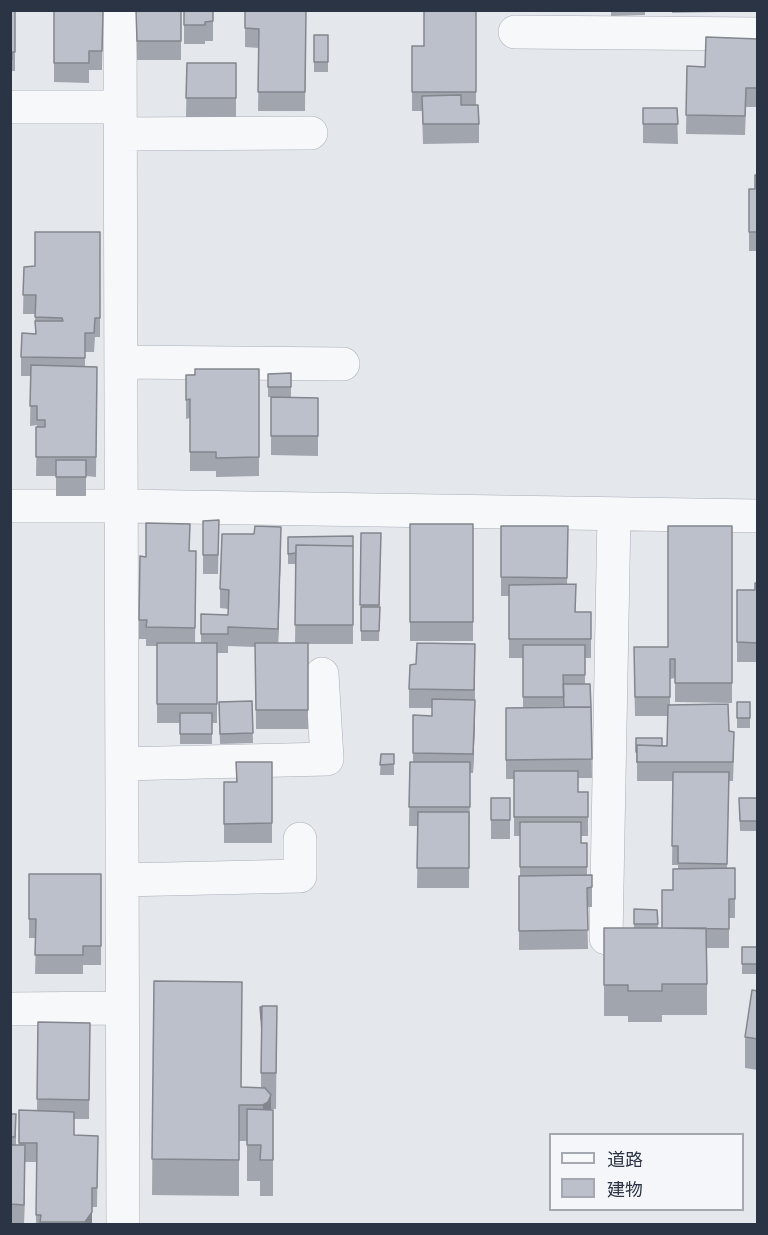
<!DOCTYPE html>
<html>
<head>
<meta charset="utf-8">
<style>
  body { margin:0 }
  #map { position:relative; width:768px; height:1235px; overflow:hidden; background:#e4e7ec; font-family:Commissioner,"Noto Sans JP",sans-serif }
  canvas { display:block }
  .frame { position:absolute; inset:0; border:12px solid #2b3445; pointer-events:none }
  .legend { position:absolute; left:549px; top:1133px; width:195px; height:78px; box-sizing:border-box; background:#f4f6f9; border:2px solid #a4a8b1; margin:0; padding:8px 10px; list-style:none; font-size:18px; color:#2b3445 }
  .legend li { display:flex; align-items:center; gap:12px; height:30px }
  .legend b { width:30px; border:2px solid #a4a8b1 }
</style>
</head>
<body>
<div id="map">
<canvas width="768" height="1235"></canvas>
<div class="frame"></div>
<ul class="legend">
<li><b style="height:8px;background:#f7f8fa"></b>道路</li>
<li><b style="height:16px;background:#bbc0ca"></b>建物</li>
</ul>
</div>
<script>
const context = document.querySelector('canvas').getContext('2d');
context.lineJoin = 'round';
const toPath = rows => new Path2D(rows.map(r => 'M' + r).join(''));
function stroke(path, color, width, dash) { context.strokeStyle = color; context.lineWidth = width; context.lineCap = dash ? 'butt' : 'round'; context.setLineDash(dash || []); context.stroke(path); }
function fillPath(path, color) { context.fillStyle = color; context.fill(path, 'evenodd'); }
const street = toPath([
  [120,10,123,1224],
  [515,32,758,34],
  [10,107,120,107],
  [121,134,311,133],
  [121,362,343,364],
  [10,506,122,506,758,516],
  [122,764,327,759,322,674],
  [122,880,300,876,300,839],
  [606,938,614,514],
  [10,1009,122,1008]
]);
const wall = toPath([
  [10,10,15,10,15,71,12,71,12,78,10,78],
  [54,10,103,10,102,70,89,70,89,83,54,82],
  [136,10,181,10,181,60,137,60],
  [184,10,213,10,213,41,205,41,205,44,184,44],
  [245,10,306,10,305,111,258,111,259,48,245,47],
  [476,10,476,105,479,124,479,143,423,144,422,111,412,111,412,46,424,46],
  [611,10,645,10,645,15,611,16],
  [672,10,721,10,721,12,672,13],
  [314,35,328,35,328,72,314,72],
  [758,39,758,107,746,107,745,135,686,134,687,66,705,67],
  [187,63,236,63,236,117,186,117],
  [643,108,677,108,678,144,643,143],
  [758,175,758,251,749,251,749,189,755,189],
  [100,232,100,337,95,337,94,352,85,352,85,366,97,367,96,477,86,476,86,496,56,496,56,476,36,476,37,425,30,426,31,376,21,376,21,357,35,334,35,314,23,314,24,267,35,266],
  [259,369,259,476,216,477,216,471,190,471,190,418,186,419,186,375],
  [291,373,291,397,268,397,268,374],
  [271,397,318,398,318,456,271,455],
  [219,520,218,574,203,574,203,521],
  [410,524,473,524,473,641,410,641],
  [501,526,568,526,567,584,576,612,591,612,591,658,585,658,585,684,591,707,592,778,578,778,578,792,588,792,588,836,581,836,581,843,587,843,587,875,592,875,592,907,587,907,588,949,519,950,519,876,520,876,520,836,514,836,514,779,506,779,506,708,523,708,523,658,509,658,509,596,501,596],
  [732,526,732,703,675,702,675,678,670,679,670,705,729,731,734,751,733,781,729,781,727,868,735,868,735,918,729,918,729,948,707,948,707,1015,662,1015,662,1022,628,1022,628,1016,604,1016,604,928,634,928,634,909,657,910,658,928,662,928,673,890,678,869,678,865,672,865,673,781,637,781,637,763,636,763,636,738,662,746,667,746,668,716,635,716,634,666,668,647],
  [361,533,381,533,379,641,361,641],
  [353,536,353,644,308,644,308,729,256,729,255,647,228,646,228,653,217,653,217,723,212,723,212,744,180,744,180,723,157,723,157,646,146,646,146,639,139,639,139,620,146,557,190,551,196,551,195,643,201,643,201,614,228,615,229,609,220,608,220,589,281,546,278,643,295,643,296,564,288,564,288,537],
  [758,583,758,662,737,662,737,590,755,590],
  [475,644,475,719,473,773,470,773,469,888,417,888,418,826,409,826,410,762,413,762,413,715,432,716,432,708,409,708,409,689,416,664],
  [252,701,253,743,220,744,219,702],
  [737,702,750,702,750,728,737,728],
  [381,754,394,754,394,775,380,775],
  [236,762,272,762,272,843,224,843,224,782,236,782],
  [491,798,510,798,510,839,491,839],
  [739,798,757,798,758,831,740,831],
  [29,874,101,874,101,965,83,965,83,974,35,974,36,938,29,938],
  [742,947,758,947,758,974,742,974],
  [154,981,241,1087,261,1088,261,1029,260,1018,260,1007,277,1006,276,1109,271,1109,273,1110,273,1196,260,1196,260,1181,247,1181,247,1141,239,1141,239,1196,152,1195],
  [758,991,758,1070,745,1068,745,1037],
  [38,1022,90,1023,89,1119,74,1119,74,1135,98,1136,97,1207,92,1207,92,1224,36,1224,36,1162,25,1162,24,1224,10,1224,10,1114,16,1114,16,1145,19,1145,19,1110,37,1111]
]);
const shadedWall = toPath([
  [281,527,281,546,278,648,278,629],
  [475,700,475,719,473,773,473,754],
  [271,1095,271,1131,263,1141,263,1105],
  [25,1145,25,1176,24,1224,24,1205],
  [92,1188,92,1224,85,1224,85,1222]
]);
const building = toPath([
  [10,10,15,10,15,52,12,52,12,59,10,59,10,10],
  [54,10,103,10,102,51,89,51,89,63,54,63,54,10],
  [136,10,181,10,181,41,137,41,136,10],
  [184,10,213,10,213,21,205,22,205,25,184,25,184,10],
  [245,10,306,10,305,92,258,92,259,29,245,28,245,10],
  [424,10,476,10,476,92,412,92,412,46,424,46,424,10],
  [314,35,328,35,328,62,314,62,314,35],
  [706,37,758,39,758,88,746,88,745,116,686,115,687,66,705,67,706,37],
  [187,63,236,63,236,98,186,98,187,63],
  [461,95,461,105,478,105,479,124,423,124,422,96,461,95],
  [643,108,677,108,678,124,643,124,643,108],
  [755,175,758,175,758,232,749,232,749,189,755,189,755,175],
  [35,232,100,232,100,318,95,318,94,333,85,333,85,358,21,357,22,333,36,334,35,321,63,321,62,318,35,317,36,295,23,295,24,267,35,266,35,232],
  [31,365,97,367,96,457,36,457,36,427,45,427,45,420,37,420,37,406,30,406,31,365],
  [195,369,259,369,259,457,216,458,216,452,190,452,190,399,186,400,186,375,195,375,195,369],
  [291,373,291,387,268,387,268,374,291,373],
  [271,397,318,398,318,436,271,436,271,397],
  [56,460,86,460,86,477,56,477,56,460],
  [219,520,218,555,203,555,203,521,219,520],
  [146,523,190,524,189,551,196,551,195,628,146,627,147,620,139,620,140,556,146,557,146,523],
  [410,524,473,524,473,622,410,622,410,524],
  [255,526,281,527,278,629,228,627,228,634,201,634,201,614,228,615,229,590,220,589,222,534,254,534,255,526],
  [501,526,568,526,567,578,501,577,501,526],
  [668,526,732,526,732,683,675,683,675,659,670,659,670,697,635,697,634,647,668,647,668,526],
  [361,533,381,533,379,605,360,605,361,533],
  [353,536,353,546,296,545,296,553,288,554,288,537,353,536],
  [296,545,353,546,353,625,295,625,296,545],
  [755,583,758,583,758,643,737,642,737,590,755,590,755,583],
  [576,584,575,612,591,612,591,639,509,639,509,585,576,584],
  [361,607,380,607,379,631,361,631,361,607],
  [157,643,217,643,217,704,157,704,157,643],
  [255,643,308,643,308,710,256,710,255,643],
  [417,643,475,644,474,690,409,689,410,665,416,664,417,643],
  [523,645,585,645,585,675,563,675,564,697,523,697,523,645],
  [563,684,590,684,591,707,564,707,563,684],
  [432,699,475,700,473,754,413,753,413,715,432,716,432,699],
  [252,701,253,733,220,734,219,702,252,701],
  [737,702,750,702,750,718,737,718,737,702],
  [728,704,729,731,734,732,733,762,637,762,637,745,667,746,668,705,728,704],
  [591,707,592,759,506,760,506,708,591,707],
  [180,713,212,713,212,734,180,734,180,713],
  [636,738,662,738,662,746,637,745,637,752,636,752,636,738],
  [381,754,394,754,394,764,380,765,381,754],
  [236,762,272,762,272,823,224,824,224,782,237,782,236,762],
  [410,762,470,762,470,807,409,807,410,762],
  [514,771,578,771,578,792,588,792,588,817,514,817,514,771],
  [673,772,729,772,727,864,678,863,678,846,672,846,673,772],
  [491,798,510,798,510,820,491,820,491,798],
  [739,798,757,798,758,821,740,821,739,798],
  [418,812,469,812,469,868,417,868,418,812],
  [520,822,581,822,581,843,587,843,587,867,520,867,520,822],
  [735,868,735,899,729,899,729,929,662,928,662,890,673,890,673,869,735,868],
  [29,874,101,874,101,946,83,946,83,955,35,955,36,919,29,919,29,874],
  [592,875,592,887,587,888,588,930,519,931,519,876,592,875],
  [634,909,657,910,658,924,634,924,634,909],
  [604,928,706,928,707,984,662,984,662,991,628,991,628,985,604,985,604,928],
  [742,947,758,947,758,964,742,964,742,947],
  [154,981,242,982,241,1087,265,1088,271,1095,268,1102,263,1105,239,1105,239,1160,152,1159,154,981],
  [752,990,758,991,758,1039,745,1037,752,990],
  [262,1006,277,1006,276,1073,261,1073,262,1006],
  [260,1007,262,1007,261,1019,260,1007],
  [38,1022,90,1023,89,1100,37,1099,38,1022],
  [247,1109,273,1110,273,1160,260,1160,261,1145,247,1145,247,1109],
  [19,1110,74,1112,74,1135,98,1136,97,1188,92,1188,92,1212,85,1222,40,1222,41,1215,36,1215,37,1143,19,1143,19,1110],
  [10,1114,16,1114,15,1137,10,1137,10,1114],
  [10,1145,25,1145,24,1205,10,1204,10,1145]
]);
stroke(street, '#a9aeb7', 34);
stroke(street, '#f7f8fa', 33);
fillPath(wall, '#a1a5ae');
fillPath(shadedWall, '#83868d');
fillPath(building, '#bbc0ca');
stroke(building, '#83868d', 1.5);
</script>
</body>
</html>
